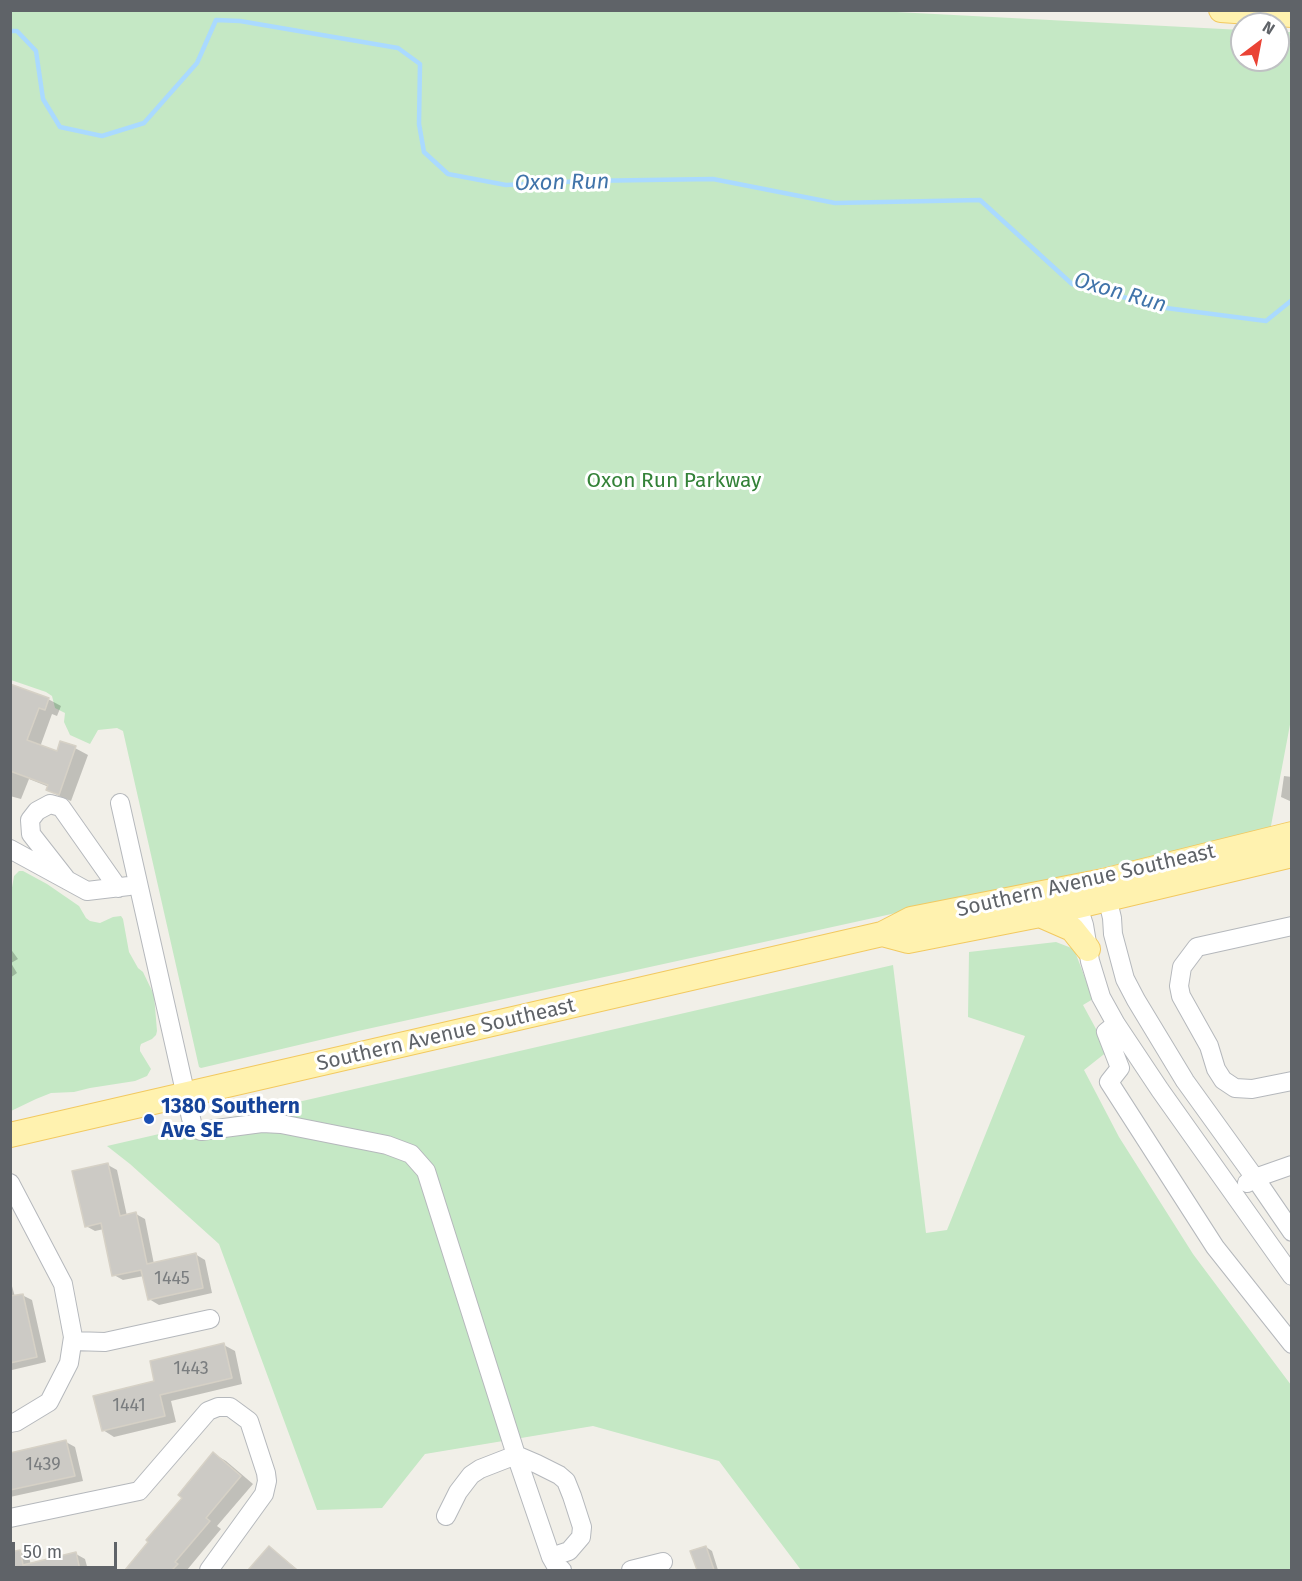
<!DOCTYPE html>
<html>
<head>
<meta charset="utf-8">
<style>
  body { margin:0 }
  #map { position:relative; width:1302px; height:1581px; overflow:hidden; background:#f1efe8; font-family:"Fira Sans",sans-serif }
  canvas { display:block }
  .frame { position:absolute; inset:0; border:12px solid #5f6368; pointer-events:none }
  .north { position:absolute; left:1230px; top:12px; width:60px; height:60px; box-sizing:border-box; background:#fff; border:2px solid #bfc1c3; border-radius:50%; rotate:32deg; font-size:16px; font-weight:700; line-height:24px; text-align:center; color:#5f6368 }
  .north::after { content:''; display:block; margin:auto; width:21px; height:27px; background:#ea4335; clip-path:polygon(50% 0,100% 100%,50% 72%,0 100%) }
  .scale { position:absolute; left:12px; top:1542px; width:105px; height:27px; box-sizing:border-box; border:3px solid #5f6368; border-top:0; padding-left:8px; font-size:18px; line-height:21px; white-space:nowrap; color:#5f6368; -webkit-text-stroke:4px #fff; paint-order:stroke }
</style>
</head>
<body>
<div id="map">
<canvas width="1302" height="1581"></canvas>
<div class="frame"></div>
<div class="north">N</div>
<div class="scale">50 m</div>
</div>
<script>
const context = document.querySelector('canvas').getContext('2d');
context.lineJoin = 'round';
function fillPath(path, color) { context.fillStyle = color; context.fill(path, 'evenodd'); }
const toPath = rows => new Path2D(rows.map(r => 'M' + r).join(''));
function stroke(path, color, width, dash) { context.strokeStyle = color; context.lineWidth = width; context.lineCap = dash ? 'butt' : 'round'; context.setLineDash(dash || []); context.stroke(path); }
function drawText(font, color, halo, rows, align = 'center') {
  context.font = font + ' "Fira Sans",sans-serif'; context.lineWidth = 6; context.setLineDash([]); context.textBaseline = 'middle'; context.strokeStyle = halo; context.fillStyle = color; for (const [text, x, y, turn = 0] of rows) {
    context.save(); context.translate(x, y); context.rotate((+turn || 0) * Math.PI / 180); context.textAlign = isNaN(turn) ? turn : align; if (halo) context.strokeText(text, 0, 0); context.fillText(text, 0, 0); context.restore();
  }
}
const green = toPath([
  [10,11,877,11,1242,30,1242,60,1278,60,1278,32,1291,32,1292,714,1270,831,358,1031,201,1068,199,1067,123,731,117,728,98,730,90,744,70,735,64,722,65,713,55,708,52,696,46,692,11,680],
  [19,871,23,871,47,884,79,906,86,918,90,921,100,923,113,917,121,916,123,919,129,952,138,968,143,972,154,995,157,1031,156,1035,152,1039,141,1044,140,1047,140,1051,151,1069,147,1076,135,1081,90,1088,74,1092,51,1093,36,1099,11,1111,10,899,14,876],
  [1056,942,1074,949,1093,999,1083,1005,1108,1051,1084,1070,1119,1137,1193,1254,1291,1385,1291,1570,801,1570,719,1461,593,1426,425,1454,382,1508,317,1510,219,1244,130,1164,107,1146,893,965,926,1233,947,1230,1025,1036,968,1017,969,952]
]);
const shadow = toPath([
  [10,686,48,699,61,706,57,716,52,714,40,747,57,753,75,748,88,755,71,801,61,797,48,790,49,787,29,779,21,799,10,796],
  [1284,776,1292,777,1292,802,1281,797],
  [10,948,18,959,11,963,17,973,10,978],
  [108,1165,117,1170,127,1216,136,1214,145,1219,154,1264,195,1254,205,1260,212,1293,159,1305,149,1299,144,1276,123,1280,114,1275,104,1229,95,1231,86,1226],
  [10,1279,15,1297,22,1295,32,1300,46,1362,12,1370,10,1368],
  [224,1345,235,1351,242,1384,171,1401,176,1422,114,1437,103,1430,156,1382],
  [66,1442,75,1447,83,1481,10,1497,10,1455],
  [214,1454,226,1461,253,1484,217,1526,221,1529,187,1570,127,1570,151,1542,184,1498],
  [706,1547,712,1551,718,1570,698,1570,692,1552],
  [269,1548,278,1554,298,1570,250,1570],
  [20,1552,29,1557,31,1565,76,1554,85,1559,88,1570,10,1570,10,1554]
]);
const stream = toPath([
  [10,31,17,31,36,51,43,99,60,127,102,136,144,123,197,63,216,20,240,21,398,48,420,64,419,124,424,152,448,174,506,185,583,181,713,179,835,203,980,200,1072,284,1166,308,1266,321,1292,300]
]);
const building = toPath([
  [10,684,49,698,45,710,39,708,27,740,57,751,60,741,76,746,59,795,46,790,48,785,10,771,10,684],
  [108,1163,120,1216,136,1212,147,1264,196,1253,203,1288,148,1300,141,1270,112,1276,101,1223,85,1227,72,1171,108,1163],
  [23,1294,37,1357,10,1363,10,1296,23,1294],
  [224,1343,232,1378,160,1395,165,1416,102,1431,93,1396,154,1381,150,1361,224,1343],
  [66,1440,75,1476,10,1490,10,1453,66,1440],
  [213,1452,241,1476,206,1518,210,1521,175,1562,178,1564,172,1570,125,1570,148,1542,146,1540,182,1498,178,1495,213,1452],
  [269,1546,297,1570,248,1570,269,1546],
  [706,1546,714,1570,697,1570,690,1551,706,1546],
  [20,1550,23,1565,76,1552,80,1570,10,1570,10,1552,20,1550]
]);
const minor = toPath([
  [120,803,193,1127,201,1131,262,1123,281,1124,387,1145,411,1154,426,1171,516,1455,537,1464,559,1475,566,1481,572,1496,582,1527,581,1537,569,1551,551,1557],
  [10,849,87,891,129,886],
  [67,880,31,834,30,820,37,811,50,804,61,807,118,888],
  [1105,889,1112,918,1113,934,1125,979,1136,1000,1185,1081,1255,1178,1292,1232],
  [1074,894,1084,925,1090,961,1101,997,1116,1024,1160,1090,1292,1276],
  [1292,926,1197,947,1182,967,1179,986,1181,996,1209,1046,1216,1069,1223,1080,1235,1088,1252,1089,1292,1081],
  [1116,1024,1106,1032,1120,1068,1109,1082,1215,1247,1292,1344],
  [10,1183,63,1284,73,1337,69,1363,49,1402,16,1422,10,1423],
  [1247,1183,1255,1178,1292,1165],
  [73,1341,105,1342,210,1319],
  [446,1516,458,1492,471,1475,480,1469,516,1455,551,1557,555,1564,562,1570],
  [10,1518,139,1491,208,1411,218,1407,230,1407,249,1421,266,1473,267,1481,264,1494,209,1570],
  [631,1570,663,1562]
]);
const major = toPath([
  [1221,10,1292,15],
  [1040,915,1072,929,1088,949],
  [882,934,908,941,1040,915,1292,855],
  [10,1135,882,934,911,919,1103,881,1292,834]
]);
const markers = [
  [149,1119,6,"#1a4fb4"]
];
const numberNames = [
  ["1445",172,1279],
  ["1443",191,1369],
  ["1441",129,1406],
  ["1439",43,1465]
];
const parkNames = [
  ["Oxon Run Parkway",674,481]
];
const streetNames = [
  ["Southern Avenue Southeast",1086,881,-13],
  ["Southern Avenue Southeast",446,1035,-13]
];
const transitNames = [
  ["1380 Southern",161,1107],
  ["Ave SE",161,1131]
];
const waterNames = [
  ["Oxon Run",562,183,-1],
  ["Oxon Run",1120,293,16]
];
fillPath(green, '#c5e8c5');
fillPath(shadow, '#0003');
stroke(stream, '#aadaff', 4.5);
fillPath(building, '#cccac5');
stroke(building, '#d6d1c6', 1.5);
stroke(minor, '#b5b8bc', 20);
stroke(major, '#f2c960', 26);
stroke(minor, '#fff', 18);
stroke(major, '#fff2af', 24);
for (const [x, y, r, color] of markers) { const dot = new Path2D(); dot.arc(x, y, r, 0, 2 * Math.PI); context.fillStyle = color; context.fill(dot); stroke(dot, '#fff', 2); }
drawText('18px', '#7a7d7f', null, numberNames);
drawText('21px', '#348238', '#fff', parkNames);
drawText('21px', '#5f6368', '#fff', streetNames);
drawText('bold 21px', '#164399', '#fff', transitNames, 'left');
drawText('italic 22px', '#4174aa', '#fff', waterNames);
</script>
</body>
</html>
